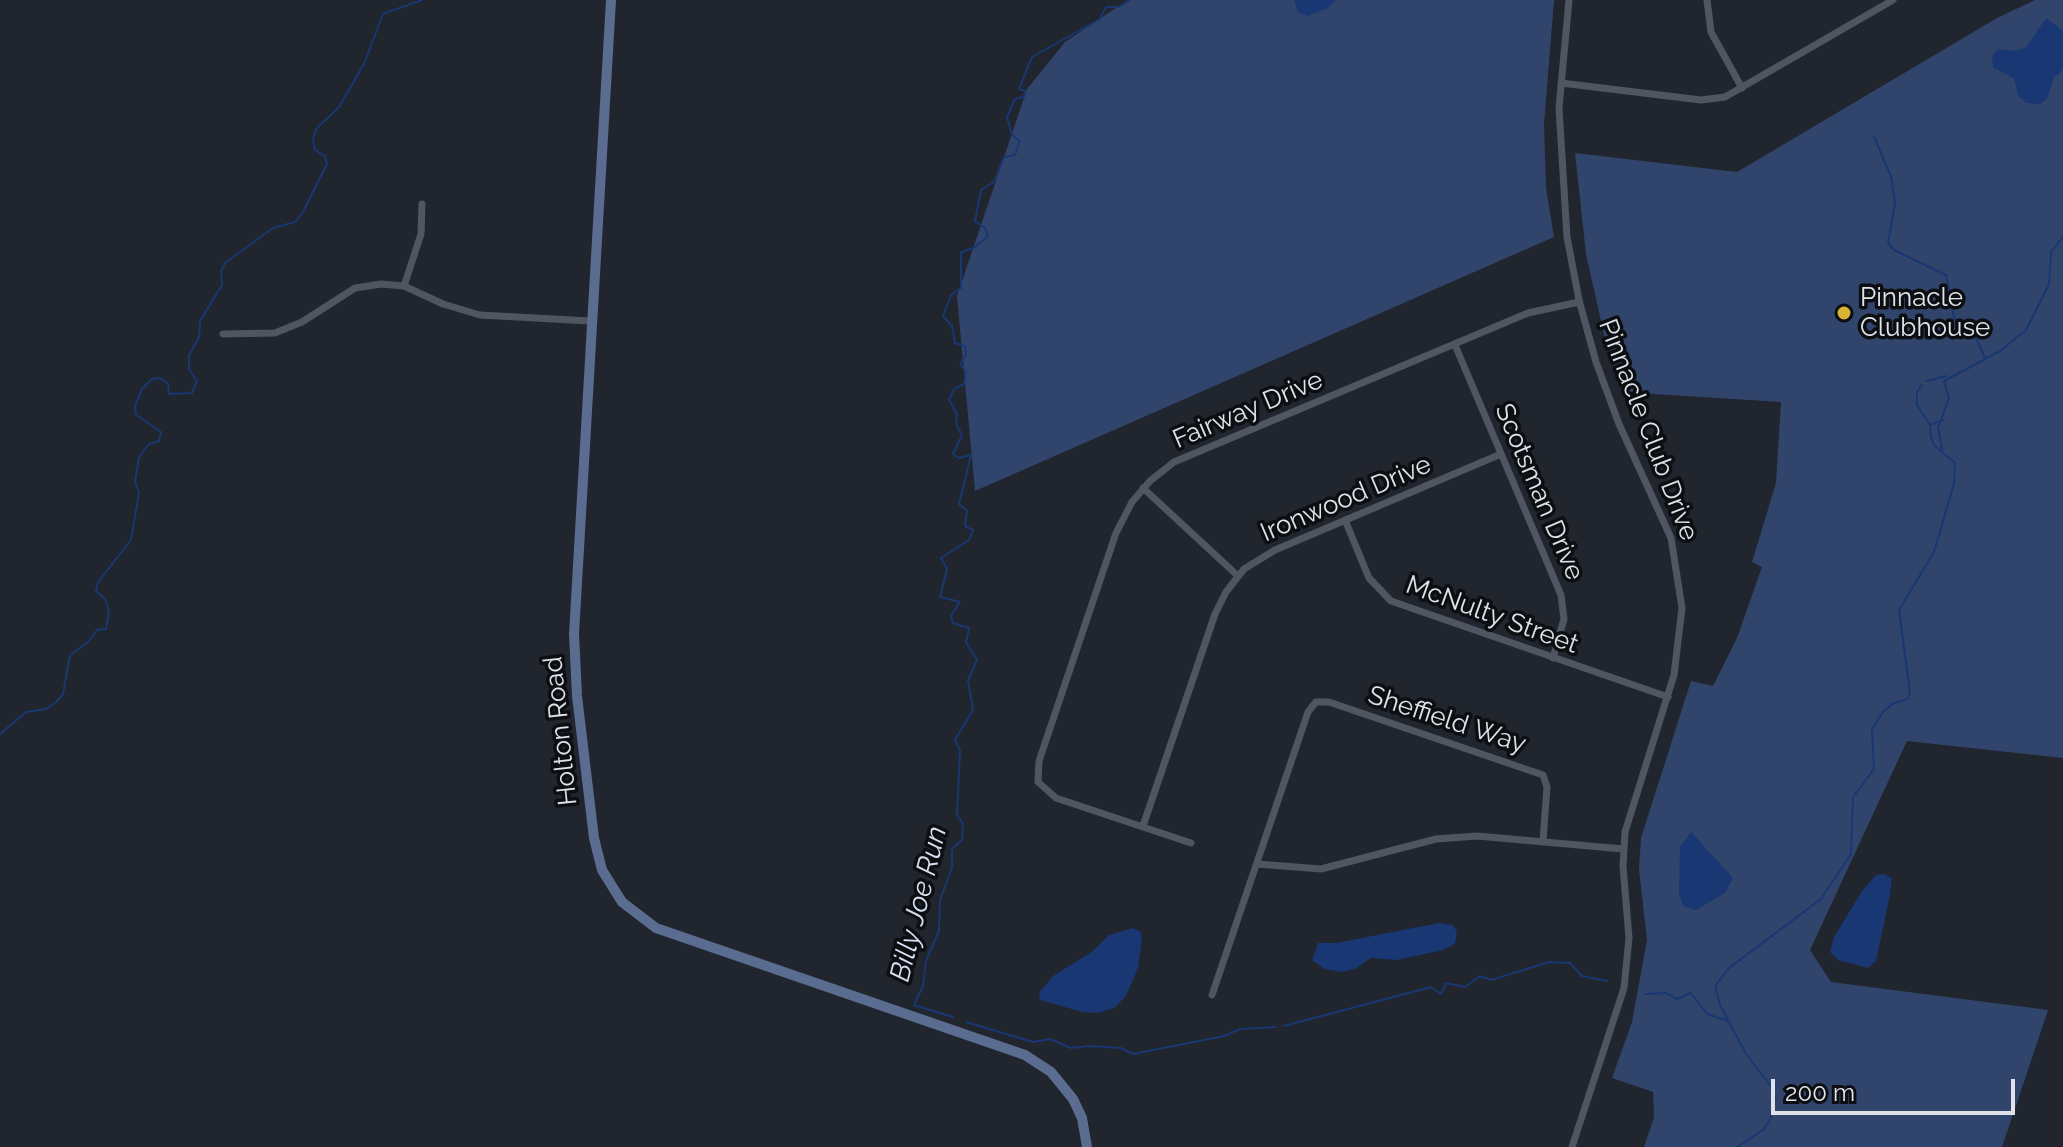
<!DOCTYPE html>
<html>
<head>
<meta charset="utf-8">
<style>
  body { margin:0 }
  #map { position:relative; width:2063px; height:1147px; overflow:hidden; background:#20252e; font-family:Raleway,sans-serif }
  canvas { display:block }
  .scale { position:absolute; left:1771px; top:1079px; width:244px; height:36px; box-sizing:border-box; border:4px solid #dfe3e9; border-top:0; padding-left:10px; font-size:24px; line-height:28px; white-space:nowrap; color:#dfe3e9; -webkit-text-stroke:6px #0c0e12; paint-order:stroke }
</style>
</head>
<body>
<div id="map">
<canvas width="2063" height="1147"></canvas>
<div class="scale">200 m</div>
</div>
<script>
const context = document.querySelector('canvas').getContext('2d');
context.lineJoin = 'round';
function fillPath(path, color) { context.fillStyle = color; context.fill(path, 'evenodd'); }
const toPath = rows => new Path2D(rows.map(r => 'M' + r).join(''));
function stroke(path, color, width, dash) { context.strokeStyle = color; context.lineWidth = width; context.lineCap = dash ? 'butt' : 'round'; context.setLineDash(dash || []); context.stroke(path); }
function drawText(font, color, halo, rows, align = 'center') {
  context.font = font + ' Raleway,sans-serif'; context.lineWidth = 7; context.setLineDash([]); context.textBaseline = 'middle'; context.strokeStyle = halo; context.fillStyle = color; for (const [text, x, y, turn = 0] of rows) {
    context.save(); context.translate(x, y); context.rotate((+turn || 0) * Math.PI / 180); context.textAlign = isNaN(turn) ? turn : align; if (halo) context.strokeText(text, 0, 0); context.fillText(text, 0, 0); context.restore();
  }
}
const green = toPath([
  [1128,0,1554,0,1544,124,1546,188,1554,237,975,491,957,296,1027,89,1065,42],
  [2035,0,2063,0,2063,758,1907,741,1810,950,1831,982,2048,1010,2002,1147,1644,1147,1654,1117,1653,1092,1612,1078,1632,1022,1647,940,1639,869,1641,838,1691,681,1713,686,1737,638,1762,567,1752,562,1776,483,1781,402,1623,392,1606,343,1586,254,1575,153,1737,172,1997,18]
]);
const water = toPath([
  [1294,0,1336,0,1328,8,1307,16,1298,12],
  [2046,18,2063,31,2063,70,2054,77,2047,99,2040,104,2026,103,2018,96,2014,78,1993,68,1992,56,1998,49,2017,51,2026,47],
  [1691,832,1733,878,1725,893,1696,910,1683,906,1679,893,1680,847],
  [1884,874,1892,878,1890,895,1876,961,1868,968,1838,960,1830,952,1834,937,1862,891,1876,875],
  [1439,923,1453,925,1457,932,1455,944,1443,950,1397,960,1371,958,1355,969,1342,972,1324,969,1312,960,1318,943,1336,943],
  [1133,928,1140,931,1142,939,1138,968,1126,996,1114,1008,1098,1013,1082,1012,1040,1000,1039,993,1053,976,1093,951,1109,935]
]);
const stream = toPath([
  [1874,136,1891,177,1895,203,1888,243,1894,250,1946,275,1954,318,1977,340,1985,358],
  [1927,381,1946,376],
  [1922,385,1917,392,1917,405,1930,425],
  [1942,450,1938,428,1949,398,1944,381,2000,351,2026,330,2049,284,2051,252,2063,237],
  [0,734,26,712,46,709,56,702,63,694,70,655,88,642,97,630,106,629,109,610,105,599,96,591,98,582,131,540,139,492,135,482,139,457,149,444,159,441,161,432,136,415,135,406,142,389,152,379,160,378,168,384,169,394,192,393,197,381,189,369,189,355,199,337,200,321,222,285,221,271,225,263,273,228,295,222,303,212,327,164,325,156,315,150,313,138,317,128,339,107,364,64,383,14,422,0],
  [1645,994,1666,993,1677,999,1691,993,1707,1014,1728,1021],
  [953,1017,914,1005,923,986,926,961,939,931,940,900,952,868,952,849,962,840,963,824,957,815,960,751,955,740,973,710,968,680,977,660,966,642,969,628,953,623,951,616,960,602,940,597,947,569,941,558,969,540,973,530,965,526,967,511,959,504,971,455,959,458,953,454,962,435,956,424,957,414,949,400,954,389,964,384,966,372,960,364,966,355,965,346,955,343,952,326,943,316,951,295,961,288,961,252,974,248,988,236,985,228,975,221,981,190,994,182,1004,157,1015,155,1020,141,1012,135,1007,117,1015,99,1024,97,1025,91,1019,89,1032,57,1100,19,1106,7,1119,7,1130,0],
  [966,1022,1033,1042,1050,1039,1071,1048,1089,1046,1121,1048,1133,1054,1224,1036,1240,1029,1276,1027],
  [1284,1026,1431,987,1441,994,1446,983,1465,987,1480,976,1491,980,1549,962,1570,963,1582,976,1607,981],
  [1737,1147,1763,1130,1770,1120,1775,1098,1773,1089,1746,1054,1720,1005,1715,986,1729,968,1821,899,1851,854,1853,797,1874,769,1872,729,1883,712,1892,704,1907,699,1910,693,1899,610,1934,552,1954,484,1955,463,1934,445,1931,437,1930,425,1943,420]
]);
const street = toPath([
  [1569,0,1559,108,1567,237,1579,300,1596,362,1619,424,1671,538,1682,608,1674,675,1625,832,1623,866,1629,938,1624,988,1572,1147],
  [1707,0,1711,32,1742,88],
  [1561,83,1701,100,1725,97,1893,0],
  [404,286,421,234,422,204],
  [223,334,275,333,302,322,355,288,381,284,404,286,443,304,480,315,590,321],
  [1455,345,1561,595,1564,619,1553,658],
  [1143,488,1238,576],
  [1345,520,1369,578,1391,601,1668,697],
  [1143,826,1215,614,1226,592,1244,569,1275,550,1501,454],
  [1191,843,1056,798,1038,782,1039,761,1116,533,1132,502,1150,481,1174,462,1528,313,1579,302],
  [1257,864,1321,869,1436,839,1477,836,1623,849],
  [1212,995,1308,712,1316,702,1329,702,1543,775,1547,787,1543,841]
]);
const secondary = toPath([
  [611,0,574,634,577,696,594,838,602,870,622,902,656,928,1025,1055,1051,1072,1073,1099,1082,1118,1087,1147]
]);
const markers = [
  [1844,313,8,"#d8b434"]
];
const poiNames = [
  ["Pinnacle",1860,298],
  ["Clubhouse",1860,328]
];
const streetNames = [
  ["Fairway Drive",1248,410,-23],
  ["Pinnacle Club Drive",1648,430,69],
  ["Scotsman Drive",1539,492,67],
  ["Ironwood Drive",1346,499,-23],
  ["McNulty Street",1492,615,20],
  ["Sheffield Way",1447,720,18],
  ["Holton Road",561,731,-96]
];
const waterNames = [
  ["Billy Joe Run",919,904,-76]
];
fillPath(green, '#31456c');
fillPath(water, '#193772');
stroke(stream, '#193772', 2);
stroke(street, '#505661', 7);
stroke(secondary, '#5a6d90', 10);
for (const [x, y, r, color] of markers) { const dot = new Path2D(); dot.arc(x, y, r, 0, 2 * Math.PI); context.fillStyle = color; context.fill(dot); stroke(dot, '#0c0e12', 3); }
drawText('26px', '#dfe3e9', '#0c0e12', poiNames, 'left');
drawText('26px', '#dfe3e9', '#0c0e12', streetNames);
drawText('italic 28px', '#d6e0f3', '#0c0e12', waterNames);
</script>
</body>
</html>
